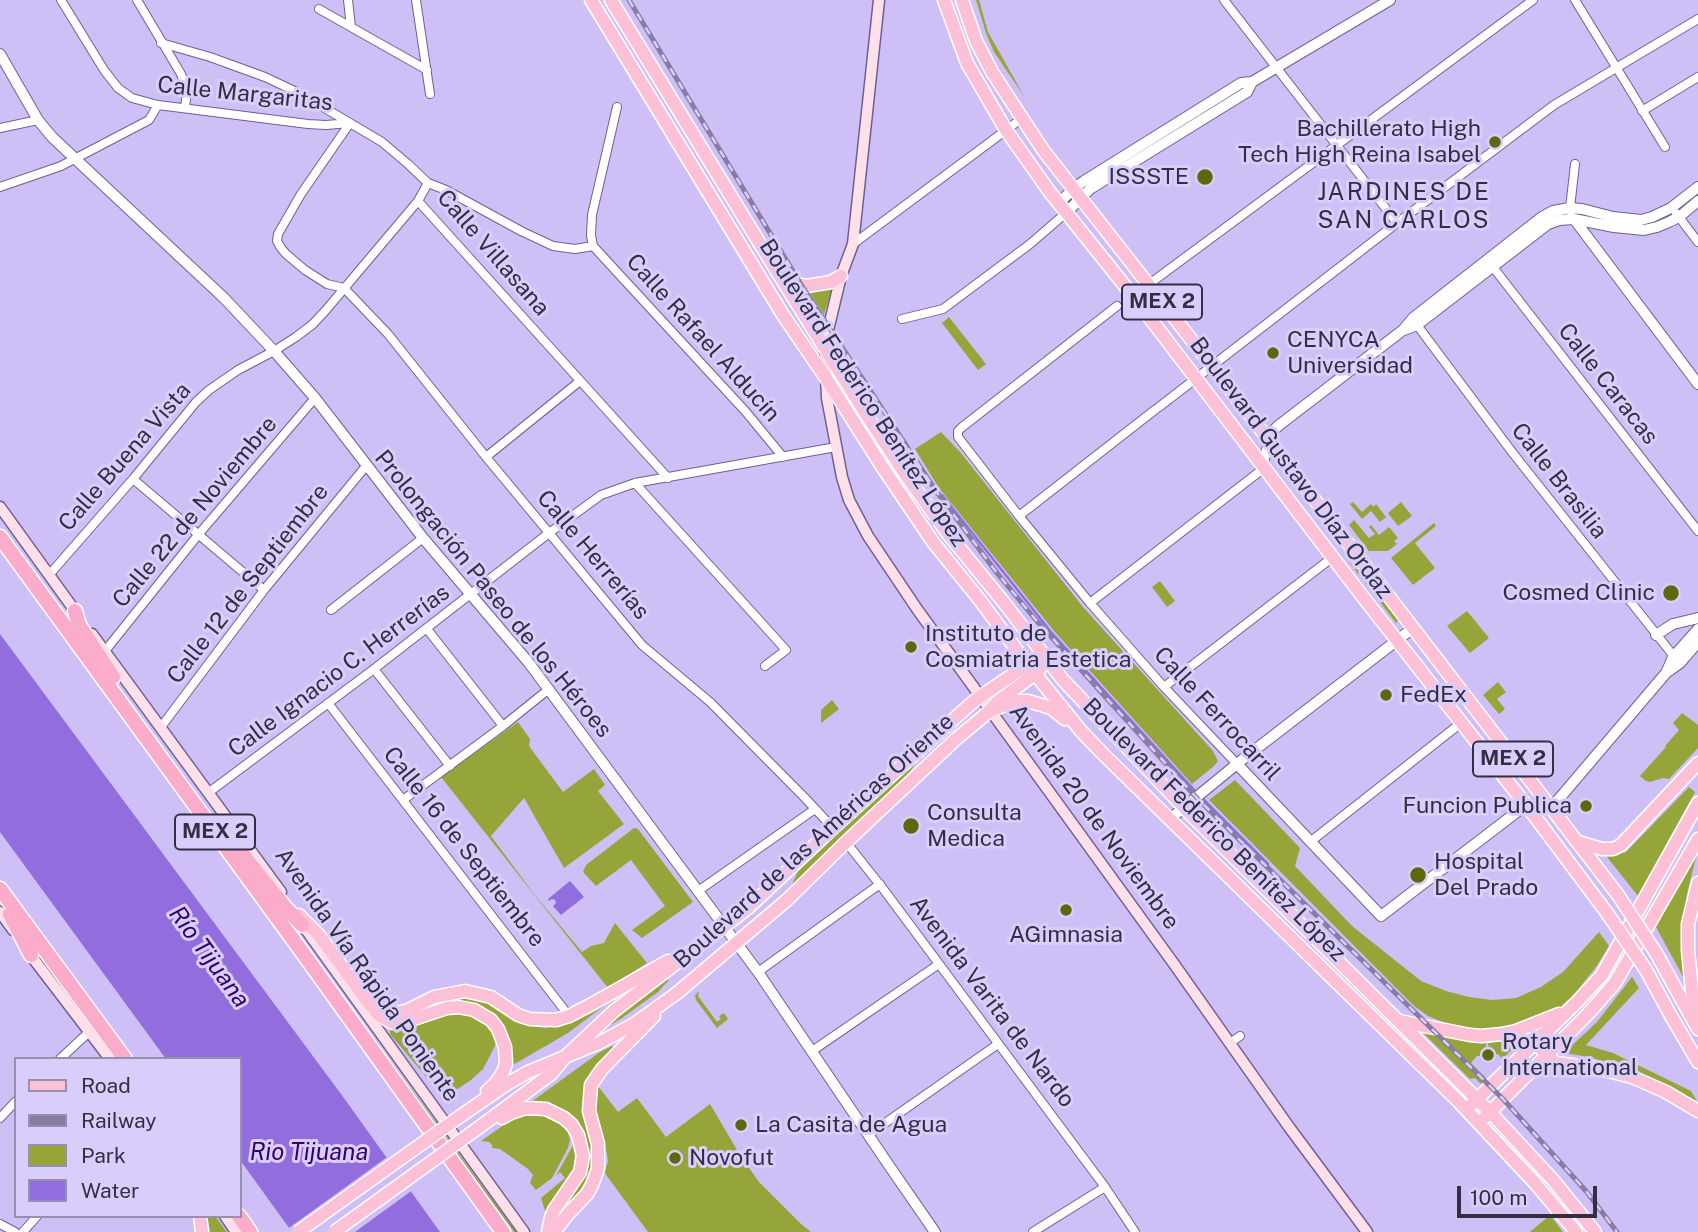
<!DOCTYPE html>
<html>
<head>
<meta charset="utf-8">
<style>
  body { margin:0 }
  #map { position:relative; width:1698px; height:1232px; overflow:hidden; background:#cebff7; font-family:"Public Sans",sans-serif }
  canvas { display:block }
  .legend { position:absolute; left:14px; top:1057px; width:228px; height:161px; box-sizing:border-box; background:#d9cefb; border:2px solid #978eb2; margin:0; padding:9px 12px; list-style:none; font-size:21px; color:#342e44 }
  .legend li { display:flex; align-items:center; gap:14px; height:35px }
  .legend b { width:35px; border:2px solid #978eb2 }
  .scale { position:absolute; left:1457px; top:1186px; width:140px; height:32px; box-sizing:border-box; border:4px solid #342e44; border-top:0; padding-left:9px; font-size:21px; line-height:24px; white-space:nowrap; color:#342e44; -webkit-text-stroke:5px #d9cefb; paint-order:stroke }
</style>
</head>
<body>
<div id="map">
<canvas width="1698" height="1232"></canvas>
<ul class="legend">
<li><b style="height:9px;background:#fcc1d7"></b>Road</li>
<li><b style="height:9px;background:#877ca4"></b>Railway</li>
<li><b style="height:19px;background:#96a539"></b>Park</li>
<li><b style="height:19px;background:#926ddd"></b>Water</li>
</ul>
<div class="scale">100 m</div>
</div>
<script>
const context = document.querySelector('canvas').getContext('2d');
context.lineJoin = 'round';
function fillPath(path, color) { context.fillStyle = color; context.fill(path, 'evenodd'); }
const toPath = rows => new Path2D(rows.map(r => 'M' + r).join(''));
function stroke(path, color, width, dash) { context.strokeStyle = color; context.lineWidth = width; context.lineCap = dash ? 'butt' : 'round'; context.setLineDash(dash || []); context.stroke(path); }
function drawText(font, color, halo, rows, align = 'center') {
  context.font = font + ' "Public Sans",sans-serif'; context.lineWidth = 6; context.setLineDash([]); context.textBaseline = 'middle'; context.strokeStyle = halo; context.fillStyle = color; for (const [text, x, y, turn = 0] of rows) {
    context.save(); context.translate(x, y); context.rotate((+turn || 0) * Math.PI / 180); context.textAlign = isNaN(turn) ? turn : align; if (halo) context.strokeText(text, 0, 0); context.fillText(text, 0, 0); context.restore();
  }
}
const green = toPath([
  [976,0,979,0,988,32,1024,96,994,52,986,33],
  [833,286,824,314,806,288],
  [949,317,986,364,978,370,942,323],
  [941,432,961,453,1083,607,1213,751,1218,761,1214,766,1192,784,1054,631,939,488,915,449],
  [1353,502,1362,512,1371,504,1374,507,1376,504,1386,517,1380,522,1371,511,1362,519,1350,504],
  [1401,502,1412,516,1398,526,1388,513],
  [1354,520,1369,538,1375,534,1369,527,1371,525,1379,535,1389,527,1398,538,1394,541,1397,544,1388,551,1369,551,1349,525],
  [1434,523,1436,526,1415,543,1435,568,1413,585,1391,558],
  [1349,562,1366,577,1399,620,1396,623],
  [1160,581,1175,601,1167,607,1152,587],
  [1467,611,1489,638,1470,653,1447,626],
  [1498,682,1506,692,1497,699,1505,709,1499,714,1483,695],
  [832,700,839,709,821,723,821,710],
  [1682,713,1698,725,1698,748,1669,779,1663,778,1650,782,1646,781,1640,776,1666,747,1665,746,1679,730,1673,723],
  [518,722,530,739,529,746,563,792,594,769,605,785,598,791,624,824,564,868,524,798,491,836,534,894,582,952,591,946,604,943,615,923,647,963,608,988,441,777],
  [921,756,904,780,791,887,798,871],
  [1235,780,1300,848,1295,866,1352,926,1421,981,1446,991,1469,997,1492,1000,1516,998,1541,987,1563,972,1599,932,1609,946,1596,967,1573,996,1561,1007,1535,1020,1501,1029,1469,1029,1453,1026,1428,1016,1414,1006,1209,800],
  [1689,787,1695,792,1638,896,1607,857,1626,852],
  [634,828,638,829,693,902,642,938,632,930,665,906,631,860,596,886,583,872,586,865],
  [1698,849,1687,894,1683,922,1687,984,1656,927],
  [306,945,516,1232,514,1232,305,946],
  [1632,977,1639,988,1586,1045,1613,1053,1691,1091,1697,1101,1652,1078,1622,1067,1589,1057,1564,1053,1597,1022],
  [668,979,669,980,658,992,622,1018,602,1030,619,1015],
  [699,991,698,996,717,1022,721,1019,719,1016,724,1013,728,1019,717,1028,696,1000,695,995],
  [462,996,480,999,520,1024,545,1028,560,1025,613,999,568,1033,511,1066,512,1048,505,1031,479,1007,460,1001,450,1001,404,1016,434,1001],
  [451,1013,473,1014,486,1022,496,1034,495,1046,483,1069,471,1080,444,1098,390,1034,390,1026],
  [1419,1029,1440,1033,1443,1036,1462,1041,1486,1043,1486,1050,1484,1052,1483,1056,1477,1056,1471,1063,1486,1078,1481,1084,1475,1078,1470,1079],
  [1528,1034,1502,1059,1498,1054,1493,1055,1489,1050,1488,1043,1512,1039],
  [612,1046,615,1048,598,1063,592,1071,586,1081,584,1091,583,1113,592,1139,594,1163,590,1175,579,1192,557,1215,585,1173,588,1165,588,1150,584,1135,531,1102,600,1052],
  [598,1086,618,1112,637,1098,666,1137,710,1104,740,1155,759,1182,800,1223,811,1232,648,1232,604,1172,608,1162,607,1154,596,1116,595,1106],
  [538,1115,548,1117,561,1125,568,1133,570,1140,568,1148,552,1178,536,1190,530,1183,533,1175,528,1169,500,1149,492,1148,492,1145,489,1142,481,1141,508,1122,524,1116],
  [574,1140,576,1145,573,1173,547,1217,541,1198,565,1178,560,1172,556,1176,573,1145],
  [1550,1215,1563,1232,1530,1232],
  [207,1216,215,1216,227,1232,210,1232]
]);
const water = toPath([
  [0,634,341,1094,440,1232,292,1232,240,1160,240,1059,166,1059,0,832],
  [570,881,584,897,561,915,553,906,556,903,555,900,552,899,549,901,548,899]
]);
const pier = toPath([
  [390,1155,414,1189,355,1232,287,1232,286,1230]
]);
const stream = toPath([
  [942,495,1051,632,1196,792],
  [1201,797,1268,864]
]);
const minor = toPath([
  [61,0,104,70,118,88,132,98,158,105,308,124,326,125,350,123],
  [137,0,181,74,187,91,185,108],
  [348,0,351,27],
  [416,0,430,94],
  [1224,0,1397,223],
  [1575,0,1665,147],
  [319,9,427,70],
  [161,43,210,57,265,77,301,94,382,142,408,164,428,183,418,201,668,478],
  [617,107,592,215,591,235,593,246,746,412,783,457],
  [1642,111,1698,77],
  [350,123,301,194,278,234,277,241,281,248,286,254,305,270,327,284,344,288,388,334,486,457,642,645,710,702,805,798,833,828],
  [0,128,38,120],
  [428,183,446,190,521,231,553,246,575,249,593,246],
  [0,187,61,166,149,120,158,105],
  [1571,213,1570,208,1575,164],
  [1676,213,1698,242],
  [853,244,1021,119],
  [1489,262,1698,531],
  [1133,296,1533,0],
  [1117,306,961,428,958,431,958,437,1019,516,1090,603,1164,687,1237,764],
  [902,319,943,309,1030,244,1067,212],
  [1414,321,1512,452,1676,659],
  [1159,407,1397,223,1554,105,1698,19],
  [486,457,580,381],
  [133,479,264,590],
  [635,483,786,650,765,666],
  [1019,516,1156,409],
  [49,575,133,479,196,402,209,390,238,370,274,351,296,337,313,324,326,310,418,201],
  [1090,603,1259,472,1262,464],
  [331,610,423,538],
  [427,629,503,726],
  [105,651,198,535,315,398],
  [374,669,450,766],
  [1164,687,1333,557],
  [328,703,569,1016],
  [161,727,264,590,366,466],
  [208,793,374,669,549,533,601,495,635,483,836,447],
  [403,800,503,726,549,689],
  [846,842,884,890,1105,1187,1135,1232],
  [1310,842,1461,723],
  [698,891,815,809],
  [758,972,880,884],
  [1230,1043,1240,1036],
  [812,1051,939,964],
  [60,1059,89,1032],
  [0,1118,16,1101],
  [868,1135,998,1044],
  [0,1224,15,1232],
  [23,1232,37,1216],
  [1033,1232,1105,1187]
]);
const tertiary = toPath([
  [0,54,38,120,52,137,224,298,274,351,315,398,423,538,529,663,758,972,890,1167,935,1232],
  [1059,203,1074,188,1084,181,1217,98,1241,83,1252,82,1390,0],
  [1067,212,1090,189,1247,92,1252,82],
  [1574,219,1698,384],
  [1404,330,1417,325,1548,224,1559,220,1574,219,1614,227,1644,230,1657,227,1669,222,1679,217,1698,201],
  [1262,464,1274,430,1278,426,1403,330,1413,318,1542,217,1553,211,1570,208,1582,209,1613,217,1641,220,1652,217,1671,208,1698,187],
  [1656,635,1673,624,1698,618],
  [1667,671,1673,657,1698,629],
  [1237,764,1381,916,1526,805,1550,806,1558,800,1666,673,1680,663,1698,642],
  [1170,819,1243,759,1413,628]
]);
const secondary = toPath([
  [879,0,853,244,841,276,829,326,825,349,827,398,842,477,849,500,868,536,917,609,1174,964,1289,1127,1367,1232],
  [0,507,78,615],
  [92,634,281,892],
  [0,912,13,930],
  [299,920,524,1232],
  [26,949,110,1059],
  [225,1216,236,1232]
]);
const primary = toPath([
  [591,0,783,315,826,378,881,465,933,542,979,599,1028,665,1081,731,1102,753,1459,1102,1535,1183,1576,1232],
  [611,0,776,270,866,414,905,474,948,534,1005,604,1063,680,1194,818,1490,1112,1553,1180,1595,1232],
  [944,0,967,63,1006,130,1049,191,1133,296,1363,597,1533,814,1607,913],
  [962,0,976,41,992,72,1043,150,1212,366,1618,895],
  [783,276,795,284,807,286,831,282,841,276],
  [992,710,1016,701,1028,701,1051,708,1065,719],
  [1578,842,1602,849,1613,849,1621,845,1698,763],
  [1698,883,1688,924,1688,950,1692,991,1698,1019],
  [299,915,318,934,371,1006,384,1012,395,1013,406,1011,434,997,465,991,491,997,518,1015,530,1019,556,1020,569,1016,592,1004,668,961],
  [1656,953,1698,1029],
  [1646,970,1671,1016,1698,1062],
  [374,1009,380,1016,393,1023,402,1023,447,1008,458,1007,474,1010,491,1020,498,1029,505,1047,506,1064,503,1072,496,1083,487,1091],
  [1399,1021,1470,1035,1481,1036,1502,1034,1516,1031,1559,1014],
  [1542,1034,1540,1041,1542,1050,1546,1055,1556,1063,1596,1068,1632,1077,1666,1092,1698,1111],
  [1471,1105,1576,1003,1602,975,1698,803],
  [462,1115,507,1084,528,1072,599,1043,634,1024,677,993,787,900,843,845,956,739,991,710,997,702,1039,671,1042,664,1039,650],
  [1485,1117,1587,1015,1615,983,1698,839],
  [502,1118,511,1113,526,1108,546,1109,564,1118,572,1125,578,1135,583,1156,580,1172,554,1210,551,1217,548,1232],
  [474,1131,551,1074,566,1056,614,1011,748,908,833,828,974,701,1018,671,1033,663],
  [200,1216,202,1232],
  [554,1232,568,1214,587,1194,592,1185,598,1169,598,1144,589,1111,591,1085,602,1069,654,1016]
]);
const trunk = toPath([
  [0,537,305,956,503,1232],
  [75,611,79,625,113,677],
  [238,849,284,906,302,925],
  [0,889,125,1059],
  [10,914,31,955],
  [239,1216,250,1232]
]);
const rail = toPath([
  [629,0,802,286,936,491,997,573,1036,620,1196,797,1503,1099,1586,1191,1617,1232]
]);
const primaryBridge = toPath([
  [1618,895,1656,953],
  [1607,913,1646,970],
  [298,1232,462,1115],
  [334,1232,474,1131]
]);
const markers = [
  [1495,142,7,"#5d670b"],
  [1205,177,9,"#5d670b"],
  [1273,353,7,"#5d670b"],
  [1671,593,9,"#5d670b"],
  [911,647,7,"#5d670b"],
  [1386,695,7,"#5d670b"],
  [1586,806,7,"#5d670b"],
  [911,826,9,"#5d670b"],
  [1418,875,9,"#5d670b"],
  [1066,910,7,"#5d670b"],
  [1488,1055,7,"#5d670b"],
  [741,1125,7,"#5d670b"],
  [675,1158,7,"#5d670b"]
];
const shields = [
  [1162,302,80],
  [1513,759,80],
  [215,832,80]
];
const shieldNames = [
  ["MEX 2",1162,302],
  ["MEX 2",1513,759],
  ["MEX 2",215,832]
];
const streetNames = [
  ["Calle Margaritas",245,94,6],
  ["Calle Villasana",493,253,49],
  ["Calle Rafael Alducín",703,338,48],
  ["Calle Caracas",1608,384,52],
  ["Boulevard Federico Benítez López",863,393,57],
  ["Calle Buena Vista",125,457,-49],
  ["Boulevard Gustavo Díaz Ordaz",1291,468,53],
  ["Calle Brasilia",1559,481,52],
  ["Calle 22 de Noviembre",195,512,-50],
  ["Calle Herrerías",593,555,50],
  ["Calle 12 de Septiembre",248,584,-52],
  ["Prolongación Paseo de los Héroes",493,594,51],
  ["Calle Ignacio C. Herrerías",339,671,-37],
  ["Calle Ferrocarril",1217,714,47],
  ["Avenida 20 de Noviembre",1094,817,54],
  ["Boulevard Federico Benítez López",1214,830,45],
  ["Boulevard de las Américas Oriente",814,841,-42],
  ["Calle 16 de Septiembre",464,847,52],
  ["Avenida Vía Rápida Poniente",367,975,55],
  ["Avenida Varita de Nardo",992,1002,53]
];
const poiNames = [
  ["Bachillerato High",1481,129,"right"],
  ["Tech High Reina Isabel",1481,155,"right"],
  ["ISSSTE",1189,177,"right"],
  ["CENYCA",1287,340],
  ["Universidad",1287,366],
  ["Cosmed Clinic",1655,593,"right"],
  ["Instituto de",925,634],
  ["Cosmiatria Estetica",925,660],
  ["FedEx",1400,695],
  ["Funcion Publica",1572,806,"right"],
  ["Consulta",927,813],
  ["Medica",927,839],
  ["Hospital",1434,862],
  ["Del Prado",1434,888],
  ["AGimnasia",1066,935,"center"],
  ["Rotary",1502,1042],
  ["International",1502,1068],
  ["La Casita de Agua",755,1125],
  ["Novofut",689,1158]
];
const neighbourhoodNames = [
  ["JARDINES DE",1404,193],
  ["SAN CARLOS",1404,221]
];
const waterNames = [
  ["Río Tijuana",209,957,54],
  ["Rio Tijuana",309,1153]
];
fillPath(green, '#96a539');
fillPath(water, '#926ddd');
fillPath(pier, '#cebff7');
stroke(stream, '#926ddd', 2.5);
stroke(minor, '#6e6092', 10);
stroke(tertiary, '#6e6092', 12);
stroke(secondary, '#6e6092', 13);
stroke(primary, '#fff', 15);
stroke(trunk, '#fff', 17);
stroke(minor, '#fff', 8);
stroke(tertiary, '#fff', 10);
stroke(secondary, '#fee0eb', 10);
stroke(primary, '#fcc1d7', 12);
stroke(trunk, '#fbacca', 14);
stroke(rail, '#877ca4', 5);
stroke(rail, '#d9cefb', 2.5, [8]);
stroke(primaryBridge, '#fff', 15, []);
stroke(primaryBridge, '#fcc1d7', 12);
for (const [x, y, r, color] of markers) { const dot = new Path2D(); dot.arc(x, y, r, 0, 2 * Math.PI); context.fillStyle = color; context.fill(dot); stroke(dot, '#d9cefb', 2.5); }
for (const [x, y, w] of shields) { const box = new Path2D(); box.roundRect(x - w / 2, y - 17.5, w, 35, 5); context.fillStyle = '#d9cefb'; context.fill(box); stroke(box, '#342e44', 2); }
drawText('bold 21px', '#342e44', null, shieldNames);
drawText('23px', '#342e44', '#d9cefb', streetNames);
drawText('23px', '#342e44', '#d9cefb', poiNames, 'left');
context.letterSpacing = '2px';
drawText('24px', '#342e44', '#d9cefb', neighbourhoodNames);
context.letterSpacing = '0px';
drawText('italic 24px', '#35006a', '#d9cefb', waterNames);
</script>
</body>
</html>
